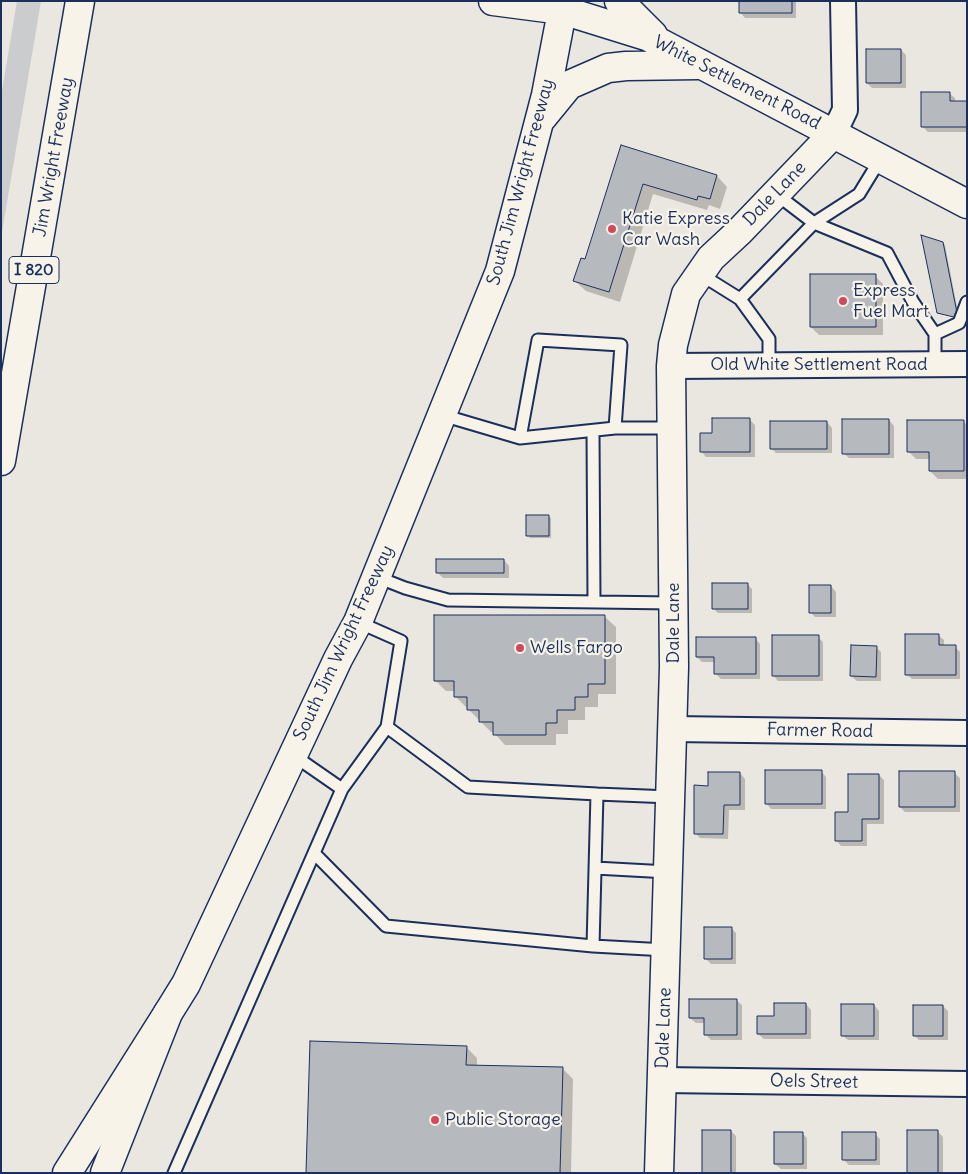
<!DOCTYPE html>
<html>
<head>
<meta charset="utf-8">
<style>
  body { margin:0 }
  #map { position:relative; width:968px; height:1174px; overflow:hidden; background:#eae7e0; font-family:Delius,sans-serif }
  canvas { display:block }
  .frame { position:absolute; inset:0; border:2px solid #1b2f5e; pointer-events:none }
</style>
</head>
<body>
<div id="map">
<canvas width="968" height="1174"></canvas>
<div class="frame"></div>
</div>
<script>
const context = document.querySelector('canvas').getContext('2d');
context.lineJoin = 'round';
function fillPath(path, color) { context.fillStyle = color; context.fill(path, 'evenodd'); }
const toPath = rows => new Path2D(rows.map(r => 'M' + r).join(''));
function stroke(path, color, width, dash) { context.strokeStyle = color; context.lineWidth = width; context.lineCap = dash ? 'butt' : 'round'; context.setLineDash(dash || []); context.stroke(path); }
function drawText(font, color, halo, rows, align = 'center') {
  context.font = font + ' Delius,sans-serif'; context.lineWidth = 4.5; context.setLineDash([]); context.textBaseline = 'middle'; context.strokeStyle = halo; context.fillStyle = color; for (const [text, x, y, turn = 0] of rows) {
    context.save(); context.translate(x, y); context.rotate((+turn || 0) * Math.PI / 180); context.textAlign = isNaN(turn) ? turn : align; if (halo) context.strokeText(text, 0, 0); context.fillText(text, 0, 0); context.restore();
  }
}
const green = toPath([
  [17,1,41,1,1,238,1,97]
]);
const shadow = toPath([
  [740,1,796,1,796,18,745,18,740,12],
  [901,50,906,55,906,88,872,88,867,83],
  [949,93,955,98,955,102,967,102,967,132,928,132,922,126],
  [622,147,717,176,727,187,720,209,709,205,707,210,653,194,620,302,586,291,575,281,586,261],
  [943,243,945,245,959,317,938,312],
  [875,276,883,284,883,335,819,335,811,327],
  [750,420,755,425,755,457,706,457,701,451,713,434],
  [889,420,894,426,894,458,849,458,843,453],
  [827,422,832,428,832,453,776,453,771,448],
  [964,422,967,425,967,479,938,479,930,471,930,459,916,459,908,451],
  [548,516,551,518,551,538,530,538,528,535],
  [504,560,509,566,509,578,443,578,438,573],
  [747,584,752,589,752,613,718,613,713,608],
  [831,586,836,592,836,617,815,617,810,612],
  [605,617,616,627,616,694,598,694,598,707,585,707,585,720,568,720,568,734,556,734,556,745,505,745,495,734,495,732,491,732,468,709,468,707,466,707,455,696,455,691,446,691,435,680],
  [938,635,944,640,944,647,955,647,960,652,960,679,912,679,906,674],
  [818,637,823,642,823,681,778,681,773,675],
  [755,638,760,644,760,679,721,679,715,673,715,662,702,662,697,657],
  [876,647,881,652,881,681,857,681,851,676],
  [821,771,826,777,826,809,771,809,766,803],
  [740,773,745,779,745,810,729,810,728,839,700,838,695,833,709,787],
  [954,773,960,778,960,812,905,812,900,807],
  [879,775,884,780,884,824,867,824,867,846,841,846,836,840,849,813],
  [731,928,736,933,736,964,711,964,705,958],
  [736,1000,742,1005,742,1040,711,1040,705,1034,705,1023,696,1023,690,1018],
  [806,1004,811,1010,811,1039,764,1039,758,1034,775,1017],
  [874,1005,879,1011,879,1040,848,1040,842,1035],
  [943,1006,948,1011,948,1040,919,1040,914,1035],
  [466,1047,477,1058,477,1066,563,1069,573,1079,571,1173,307,1173],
  [731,1131,736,1136,736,1173,703,1173],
  [938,1132,943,1137,943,1173,908,1173],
  [802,1133,807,1138,807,1169,781,1169,775,1164],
  [875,1134,880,1139,880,1165,849,1165,843,1159]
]);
const building = toPath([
  [739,1,792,1,792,13,739,13,739,1],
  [866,49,901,49,901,83,866,83,866,49],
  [921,92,950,92,950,101,967,101,967,127,921,127,921,92],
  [621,145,717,175,710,199,698,196,697,200,643,184,609,292,573,281,581,258,585,259,621,145],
  [921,235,943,242,958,318,937,313,921,235],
  [810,274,876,274,876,327,810,327,810,274],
  [712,418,750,418,750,452,700,452,700,433,712,433,712,418],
  [842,419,889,419,889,454,842,454,842,419],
  [907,420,964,420,964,471,929,471,929,452,907,452,907,420],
  [770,421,827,421,827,449,770,449,770,421],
  [526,515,549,515,549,536,526,536,526,515],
  [436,559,504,559,504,573,436,573,436,559],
  [712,583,748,583,748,609,712,609,712,583],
  [809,585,831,585,831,613,809,613,809,585],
  [434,615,605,615,605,684,588,684,588,697,575,697,575,710,557,710,557,723,546,723,546,735,493,735,493,722,479,722,479,710,467,710,467,697,454,697,454,681,434,681,434,615],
  [905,634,939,634,939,645,956,645,956,675,905,675,905,634],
  [772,635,819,635,819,676,772,676,772,635],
  [696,637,756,637,756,674,714,674,714,657,696,657,696,637],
  [851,645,877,646,876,677,850,676,851,645],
  [765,770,822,770,822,804,765,804,765,770],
  [899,771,955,771,955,807,899,807,899,771],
  [708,772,740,772,740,805,724,805,723,834,694,834,694,785,708,786,708,772],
  [848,774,879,774,879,819,862,819,862,841,835,841,835,812,848,812,848,774],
  [704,927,732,927,732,959,704,959,704,927],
  [689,999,737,999,737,1035,704,1035,704,1018,689,1018,689,999],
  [774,1003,806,1003,806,1034,757,1034,757,1016,774,1016,774,1003],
  [841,1004,874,1004,874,1036,841,1036,841,1004],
  [913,1005,943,1005,943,1036,913,1036,913,1005],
  [310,1041,467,1046,466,1065,563,1067,560,1173,306,1173,310,1041],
  [702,1130,731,1130,731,1173,702,1173,702,1130],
  [907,1130,938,1130,938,1173,907,1173,907,1130],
  [774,1132,803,1132,803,1164,774,1164,774,1132],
  [842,1132,876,1132,876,1160,842,1160,842,1132]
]);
const lane = toPath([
  [814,223,887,253,913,302,935,334],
  [814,223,859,194,881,158],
  [700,274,740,299,814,223,776,194],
  [740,299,769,339,769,366],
  [935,364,935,334,959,323,967,302],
  [442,415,520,438,538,340,621,345,615,428,671,428],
  [593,431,594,601],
  [520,438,615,428],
  [377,577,405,588,448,600,673,603],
  [387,727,468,787,597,794,593,946],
  [342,789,387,727,401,641,358,622],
  [597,794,670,797],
  [314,853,386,926,593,946,666,950],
  [595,868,668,872],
  [174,1173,342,789,293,755]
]);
const street = toPath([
  [834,133,845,110,843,1],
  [671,366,967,364],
  [673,729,967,733],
  [662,1080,967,1084]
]);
const secondary = toPath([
  [493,1,562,10,649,37,967,204],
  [619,1,653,35],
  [542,118,569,85,608,68,626,66,698,65],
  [105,1173,168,1013,186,984,338,659,358,622,500,271,546,95,564,1],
  [659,1173,674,667,671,366,673,345,686,294,711,258,739,232,834,133]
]);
const highway = toPath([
  [1,461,80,1],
  [67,1173,168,1013]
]);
const markers = [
  [612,229,5,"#d1495b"],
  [843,301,5,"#d1495b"],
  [520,648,5,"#d1495b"],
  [435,1120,5,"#d1495b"]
];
const shields = [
  [34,270,50]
];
const shieldNames = [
  ["I 820",34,270]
];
const streetNames = [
  ["White Settlement Road",737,83,27],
  ["Jim Wright Freeway",54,157,-80],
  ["South Jim Wright Freeway",521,182,-75],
  ["Dale Lane",775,194,-46],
  ["Old White Settlement Road",819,365],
  ["Dale Lane",674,623,-90],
  ["South Jim Wright Freeway",344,643,-65],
  ["Farmer Road",820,731,1],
  ["Dale Lane",664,1028,-88],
  ["Oels Street",814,1082,1]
];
const poiNames = [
  ["Katie Express",622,219],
  ["Car Wash",622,240],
  ["Express",853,291],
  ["Fuel Mart",853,312],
  ["Wells Fargo",530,648],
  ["Public Storage",445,1120]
];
fillPath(green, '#cbcccd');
fillPath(shadow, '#0003');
fillPath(building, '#b6babf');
stroke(building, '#1b2f5e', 1);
stroke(lane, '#1b2f5e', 15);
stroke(street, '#1b2f5e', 28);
stroke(secondary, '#1b2f5e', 31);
stroke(highway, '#1b2f5e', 31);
stroke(lane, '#f7f3e8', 11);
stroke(street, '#f7f3e8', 24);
stroke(secondary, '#f7f3e8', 28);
stroke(highway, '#f7f3e8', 28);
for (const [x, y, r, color] of markers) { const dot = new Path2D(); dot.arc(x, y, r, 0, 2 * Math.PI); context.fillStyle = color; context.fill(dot); stroke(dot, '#f7f3e8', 2); }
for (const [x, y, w] of shields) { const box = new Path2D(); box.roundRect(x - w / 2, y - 13.5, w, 27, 4); context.fillStyle = '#f7f3e8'; context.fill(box); stroke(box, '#1b2f5e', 1); }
drawText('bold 16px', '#1b2f5e', null, shieldNames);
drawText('18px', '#1b2f5e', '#f7f3e8', streetNames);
drawText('18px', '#1b2f5e', '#f7f3e8', poiNames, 'left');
</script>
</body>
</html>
